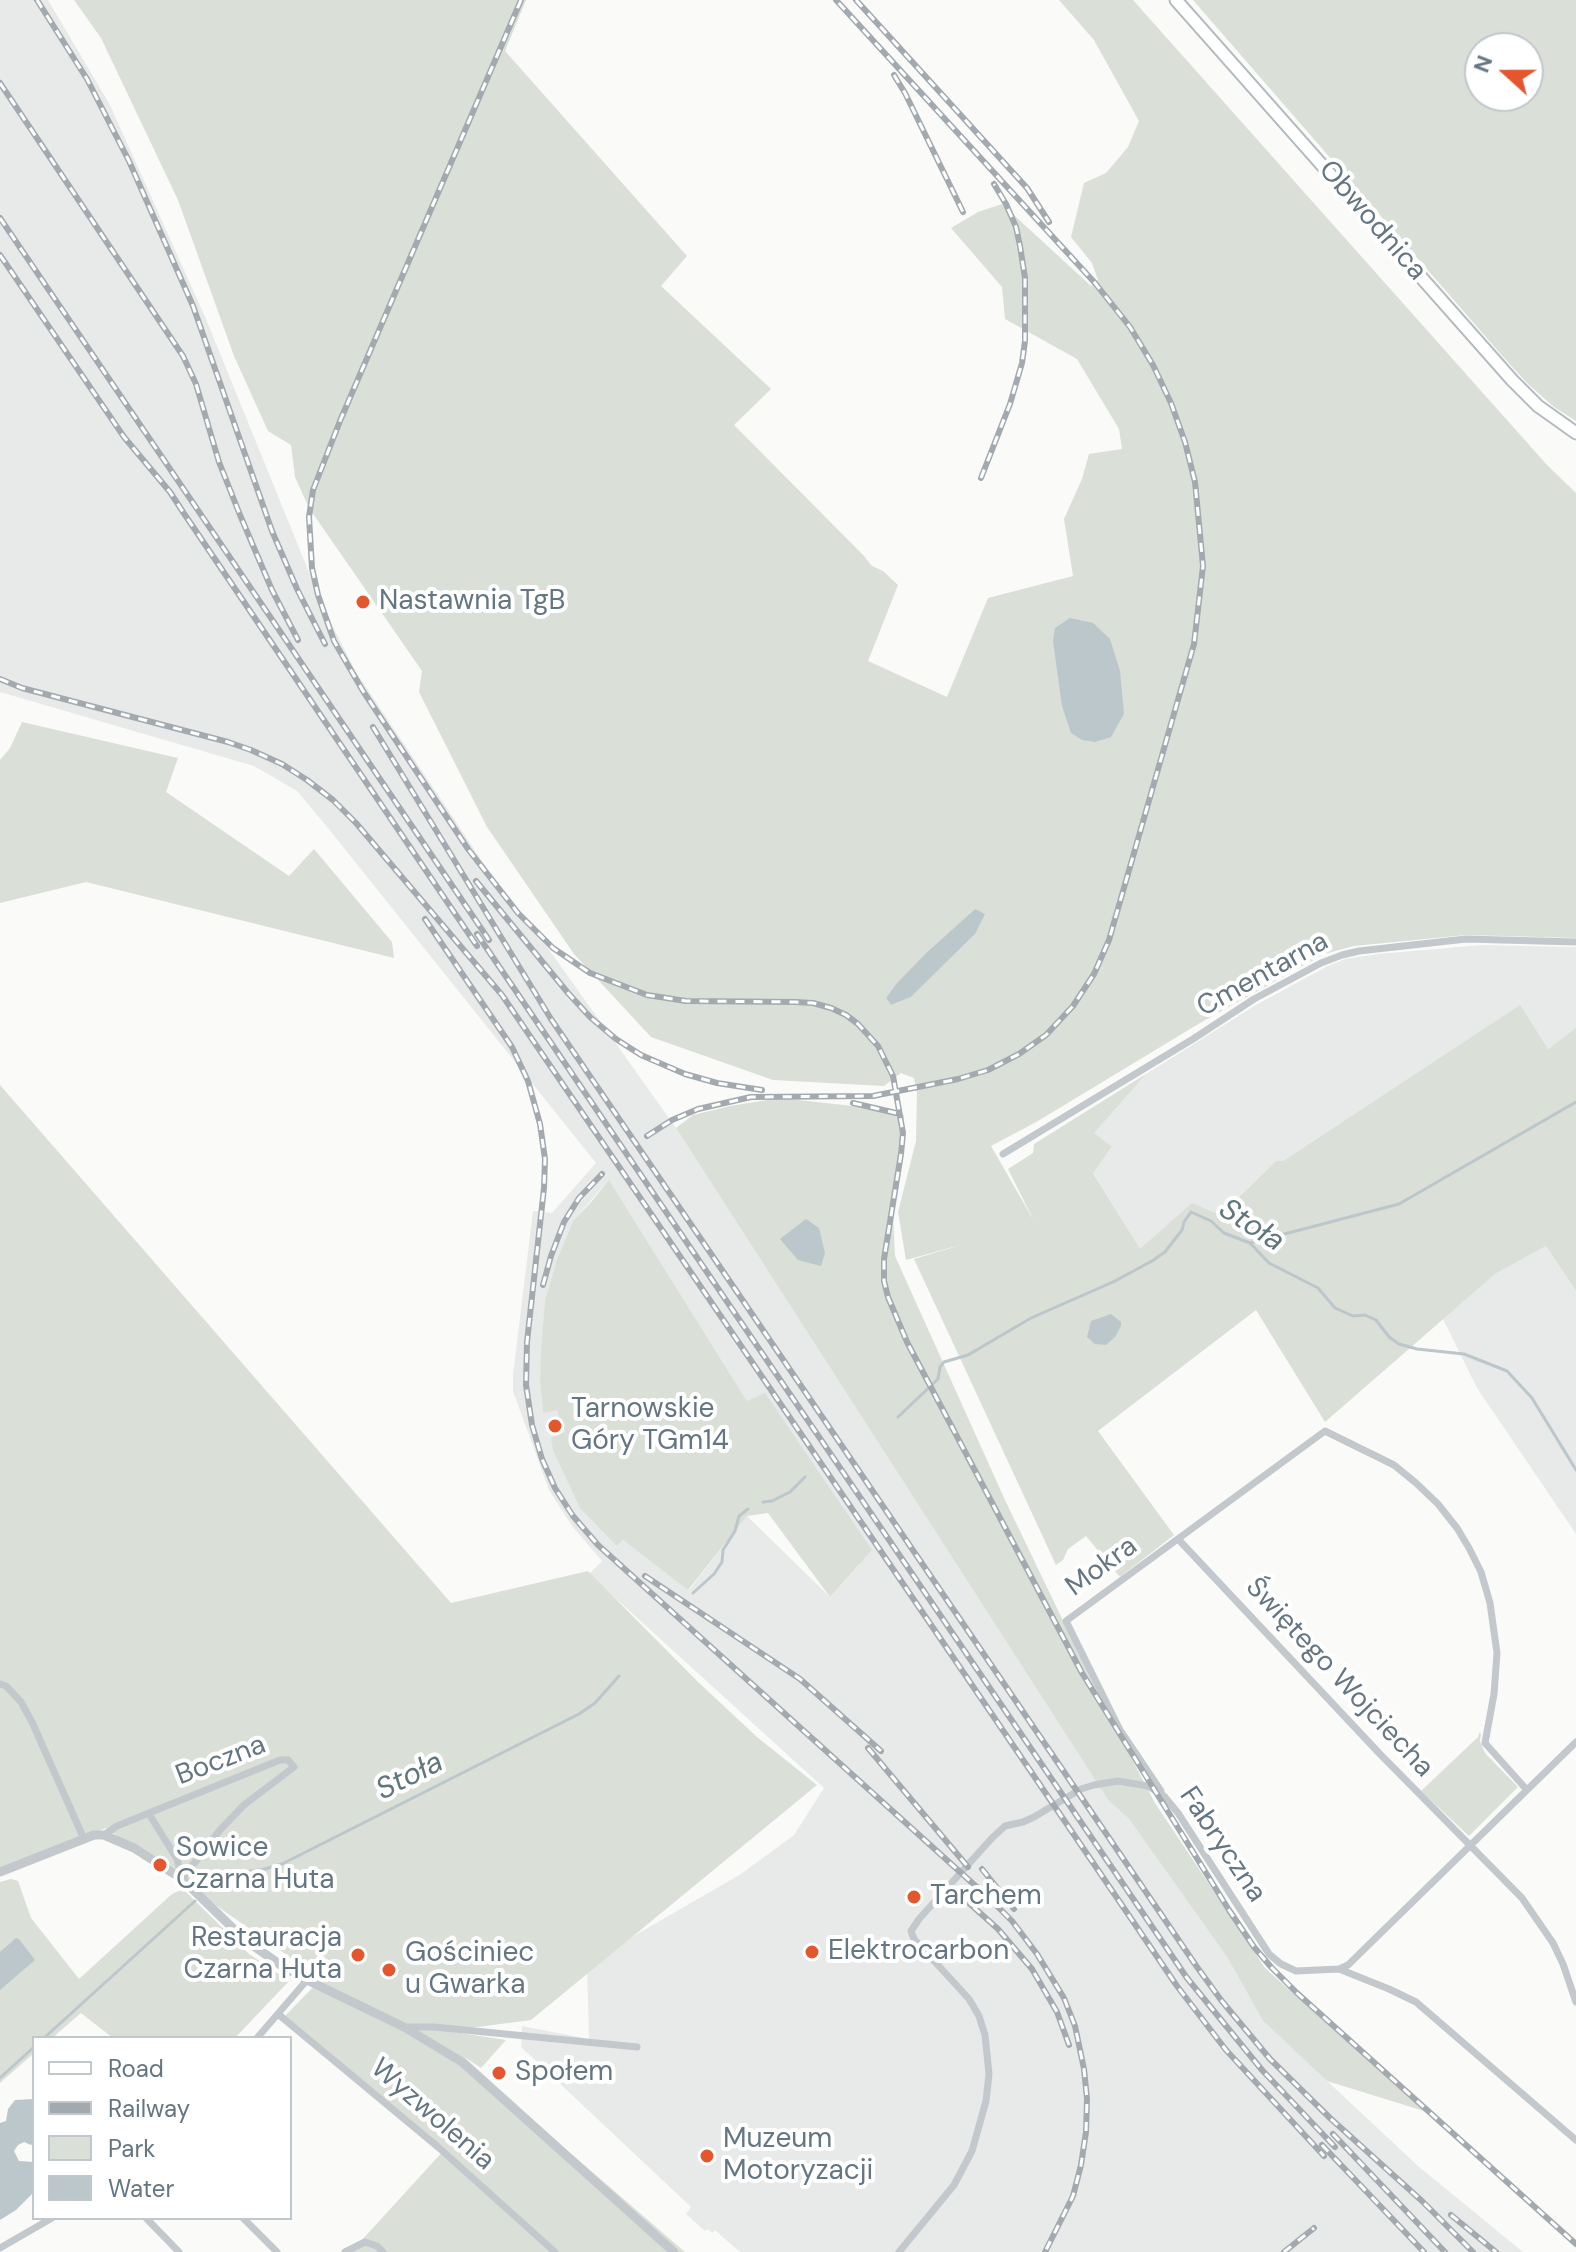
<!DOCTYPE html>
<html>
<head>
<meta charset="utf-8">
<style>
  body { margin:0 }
  #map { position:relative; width:1576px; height:2252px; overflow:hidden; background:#fafaf8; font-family:"DM Sans",sans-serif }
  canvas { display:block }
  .legend { position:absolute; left:32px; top:2036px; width:260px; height:184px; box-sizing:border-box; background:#fff; border:2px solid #c1c8cd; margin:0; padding:10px 14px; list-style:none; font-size:24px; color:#657683 }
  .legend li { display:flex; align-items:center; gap:16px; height:40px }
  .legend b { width:40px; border:2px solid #c1c8cd }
  .north { position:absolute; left:1464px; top:32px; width:80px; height:80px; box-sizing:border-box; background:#fff; border:2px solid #c1c8cd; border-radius:50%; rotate:291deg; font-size:22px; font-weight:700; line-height:32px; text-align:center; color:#657683 }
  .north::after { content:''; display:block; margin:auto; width:28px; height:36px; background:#e4572e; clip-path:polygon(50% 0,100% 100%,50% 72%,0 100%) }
</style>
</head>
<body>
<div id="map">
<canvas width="1576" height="2252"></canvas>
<ul class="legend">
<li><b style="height:10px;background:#fff"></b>Road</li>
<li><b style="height:10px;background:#a2aab0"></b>Railway</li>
<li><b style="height:22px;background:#dadfd7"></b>Park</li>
<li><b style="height:22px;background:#bbc7cb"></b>Water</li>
</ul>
<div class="north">N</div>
</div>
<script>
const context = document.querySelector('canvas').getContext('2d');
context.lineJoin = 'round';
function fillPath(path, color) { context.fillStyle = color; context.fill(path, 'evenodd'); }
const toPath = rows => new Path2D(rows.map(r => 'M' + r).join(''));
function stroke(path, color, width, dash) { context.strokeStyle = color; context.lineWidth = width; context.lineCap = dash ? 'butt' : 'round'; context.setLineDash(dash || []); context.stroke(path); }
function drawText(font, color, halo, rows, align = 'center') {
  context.font = font + ' "DM Sans",sans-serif'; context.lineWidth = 8; context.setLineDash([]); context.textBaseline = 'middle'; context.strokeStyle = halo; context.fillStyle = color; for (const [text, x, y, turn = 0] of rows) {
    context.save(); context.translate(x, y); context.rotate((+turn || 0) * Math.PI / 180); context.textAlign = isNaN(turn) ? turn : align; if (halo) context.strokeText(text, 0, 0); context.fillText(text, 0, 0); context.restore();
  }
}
const built = toPath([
  [0,0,48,0,110,105,206,319,324,609,356,672,492,876,545,944,676,1128,1108,1800,1129,1819,1227,1957,1263,2021,1418,2166,1523,2252,740,2252,715,2230,712,2233,708,2229,705,2231,686,2214,691,2207,521,2047,522,2026,589,2039,587,1963,741,1874,794,1835,824,1788,589,1574,602,1561,572,1526,549,1490,513,1391,513,1375,533,1211,552,1213,596,1163,328,828,297,791,254,766,0,692],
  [609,1180,767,1433,799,1474,859,1565,830,1597,747,1516,689,1590,623,1540,617,1546,557,1409,543,1413,540,1382,545,1300,557,1259,573,1221],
  [1481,945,1576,947,1576,1029,1548,1049,1519,1006,1283,1161,1276,1161,1219,1215,1192,1204,1140,1250,1093,1172,1112,1148,1093,1133,1146,1074,1256,1005,1326,967,1345,959,1379,954],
  [1546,1246,1576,1291,1576,1534,1477,1388,1443,1319,1495,1274]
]);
const green = toPath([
  [74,0,526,0,505,51,687,256,661,286,771,389,734,425,864,556,872,566,883,571,898,585,868,661,947,697,988,598,1073,576,1064,519,1082,479,1089,454,1122,449,1119,429,1077,359,1005,319,1002,287,951,228,978,212,1002,204,1091,286,1098,280,1092,263,1071,237,1084,183,1106,173,1128,147,1139,121,1094,40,1059,0,1133,0,1547,465,1576,493,1576,938,1466,935,1354,946,1324,954,1200,1023,1038,1121,991,1146,1034,1221,1008,1169,1033,1153,1034,1144,1146,1074,1094,1133,1112,1147,1093,1173,1140,1249,1192,1203,1220,1215,1276,1161,1283,1161,1520,1005,1548,1049,1576,1028,1576,1291,1546,1246,1495,1274,1325,1422,1256,1310,1098,1431,1174,1535,1120,1577,1086,1536,1068,1549,1063,1560,1056,1565,914,1259,964,1244,906,1260,898,1212,916,1141,917,1093,914,1078,901,1073,884,1086,773,1080,651,1037,574,954,487,827,419,692,422,671,309,508,295,477,291,445,268,431,234,356,178,200,101,38],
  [975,909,975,934,911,997,891,1005,886,998,896,984,927,952],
  [1193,0,1576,0,1576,421,1554,407,1528,384,1505,359],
  [1480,48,1528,48,1528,96,1480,96],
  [22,722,178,758,166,792,289,876,314,849,392,942,394,958,86,882,0,903,0,760,10,748],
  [0,1085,451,1603,588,1571,698,1682,757,1737,817,1785,531,2020,447,2031,506,2040,481,2068,463,2056,568,2151,685,2252,351,2252,445,2149,284,2017,321,1979,106,1828,0,1871],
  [780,1098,880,1109,904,1115,893,1217,895,1256,1005,1500,1105,1708,1155,1803,1265,1968,1424,2111,1327,2081,1263,2021,1227,1957,1129,1819,1108,1800,676,1128,693,1115,730,1106],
  [609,1180,747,1401,765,1393,872,1550,830,1597,768,1513,747,1516,688,1590,623,1540,617,1546,580,1508,553,1450,551,1438,565,1432,557,1410,543,1413,540,1382,541,1351,545,1300,557,1259,573,1221,592,1201],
  [1479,1733,1481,1734,1480,1741,1485,1753,1518,1787,1469,1836,1421,1791,1478,1737],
  [11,1879,18,1881,31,1918,79,1979,172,1894,183,1889,249,1954,289,1981,235,2038,113,2038,81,2013,52,2038,34,2038,34,2053,0,2083,0,1882]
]);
const water = toPath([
  [1070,618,1093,623,1110,639,1120,671,1124,714,1111,737,1095,742,1082,740,1071,733,1062,706,1053,641,1055,628],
  [975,909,985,914,975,934,911,997,891,1005,886,998,896,984,927,952],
  [806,1219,819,1228,825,1253,821,1266,798,1260,780,1239],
  [1111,1314,1121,1322,1121,1326,1115,1337,1106,1345,1095,1344,1087,1337,1091,1321],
  [16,1938,19,1939,35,1960,0,1990,0,1952],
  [34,2099,34,2143,31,2145,24,2142,18,2145,14,2151,19,2161,34,2162,34,2192,16,2210,0,2220,0,2123,6,2121,8,2109,15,2100]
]);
const stream = toPath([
  [1250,1243,1399,1204,1576,1102],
  [898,1417,938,1379,940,1367,944,1362,968,1355,1031,1318,1113,1282,1152,1261,1165,1252,1182,1230,1184,1222,1191,1212,1211,1221,1224,1233,1250,1243,1269,1263,1318,1288,1335,1308,1353,1316,1365,1315,1376,1320,1389,1337,1399,1344,1417,1349,1464,1354,1507,1371,1532,1398,1576,1470],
  [763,1502,772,1501,790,1492,805,1477],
  [693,1593,714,1574,722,1562,723,1550,735,1531,739,1516,748,1509],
  [207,1889,217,1881,231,1874,265,1869,282,1864,579,1714,595,1703,619,1676],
  [44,2038,195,1901],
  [0,2078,34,2047]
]);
const minor = toPath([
  [1003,1154,1193,1039,1254,999,1321,963,1342,955,1359,951,1466,939,1576,942],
  [1178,1539,1379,1753,1522,1898,1553,1943,1563,1964,1576,2002],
  [0,1684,6,1686,21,1702,32,1722,84,1839],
  [1161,1791,1120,1730,1066,1621,1325,1431,1394,1465,1416,1483,1438,1504,1457,1528,1469,1548,1481,1572,1490,1603,1497,1653,1494,1694,1485,1743,1527,1790],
  [149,1814,177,1859,182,1879],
  [104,1835,117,1826,280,1760,288,1760,294,1767,244,1805,220,1830,182,1879],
  [1339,1969,1389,1989,1416,2002,1576,2140],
  [278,2014,438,2147,555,2252],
  [406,2027,434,2027,637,2047],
  [257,2038,307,1980],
  [146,2218,179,2252],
  [243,2218,277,2252],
  [0,2248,52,2218],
  [345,2252,365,2242,377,2246,383,2252],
  [899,2252,954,2185,972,2151,986,2101,989,2074,985,2035,979,2016,969,1999,914,1939,911,1931,919,1919,992,1838,1005,1826,1023,1822,1034,1817,1081,1789,1094,1785,1118,1781,1148,1786,1164,1796,1178,1813,1269,1954,1281,1964,1296,1971,1339,1969,1348,1965,1576,1742]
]);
const tertiary = toPath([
  [0,1872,94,1835,104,1835,134,1848,182,1879,244,1939,282,1966,307,1980,404,2027,462,2062,674,2252]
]);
const secondary = toPath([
  [1176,0,1512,380,1538,406,1576,433]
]);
const rail = toPath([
  [37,0,87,79,129,161,193,306,272,531,297,589,325,644],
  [521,0,340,421,313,490,309,517,312,568,318,595,334,641,363,691,468,849,518,913,553,948,590,973,647,995,686,1001,795,1002,813,1003,831,1008,846,1015,858,1024,878,1046,893,1076,903,1133,901,1154,884,1259,884,1281,888,1297,907,1342,1082,1673,1229,1910,1254,1947,1271,1967,1297,1993,1576,2244],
  [856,0,1027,188,1049,222],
  [894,75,905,93,963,212],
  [0,83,183,356,196,384,219,462,240,515,272,590,298,640],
  [0,218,489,940],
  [0,255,124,437,170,492,183,512,477,946],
  [981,478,1010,404,1022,363,1025,341,1025,278,1020,246,1016,227,1006,204,994,184],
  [0,679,22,688,228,742,251,750,282,764,307,780,333,800,356,823,502,995,1177,1986,1226,2050,1324,2156],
  [373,727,551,1019,1197,1967,1221,2000,1270,2059,1330,2118,1422,2201,1473,2252],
  [476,881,568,993,590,1017,616,1039,641,1055,685,1074,717,1083,762,1090],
  [425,919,512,1047,528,1081,540,1124,545,1159,544,1188,527,1342,526,1385,532,1425,542,1459,555,1488,573,1516,598,1545,990,1899,1012,1921,1037,1954,1064,1998,1075,2026,1084,2069,1087,2099,1086,2132,1081,2165,1073,2196,1045,2252],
  [477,934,1187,1978,1262,2070,1335,2147],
  [853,1103,896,1113],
  [647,1136,672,1120,698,1109,751,1097,873,1096,958,1079,988,1070,1019,1054,1046,1035,1073,1006,1094,974,1109,940,1194,644,1203,566,1195,482,1185,442,1171,403,1153,365,1130,327,1095,283,836,0],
  [543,1285,551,1256,564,1222,579,1198,602,1174],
  [645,1576,800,1679,881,1751],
  [868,1748,968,1867],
  [982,1869,1014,1909],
  [960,1895,998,1929,1032,1969,1057,2012,1069,2045],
  [1333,2134,1445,2252],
  [1322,2145,1424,2252],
  [1451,2215,1496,2252],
  [1284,2252,1314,2228]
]);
const markers = [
  [363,602,8,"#e4572e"],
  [555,1426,8,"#e4572e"],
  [160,1865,8,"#e4572e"],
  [914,1897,8,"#e4572e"],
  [812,1952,8,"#e4572e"],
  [358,1955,8,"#e4572e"],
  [389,1970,8,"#e4572e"],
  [499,2073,8,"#e4572e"],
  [707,2156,8,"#e4572e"]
];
const streetNames = [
  ["Obwodnica",1372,221,49],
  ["Cmentarna",1263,975,-29],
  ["Mokra",1102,1567,-36],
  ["Świętego Wojciecha",1339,1678,47],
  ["Boczna",221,1761,-21],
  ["Fabryczna",1222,1845,56],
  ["Wyzwolenia",432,2115,41]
];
const poiNames = [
  ["Nastawnia TgB",379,602],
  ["Tarnowskie",571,1410],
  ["Góry TGm14",571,1442],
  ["Sowice",176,1849],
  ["Czarna Huta",176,1881],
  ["Tarchem",930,1897],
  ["Restauracja",342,1939,"right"],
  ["Czarna Huta",342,1971,"right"],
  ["Elektrocarbon",828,1952],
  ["Gościniec",405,1954],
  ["u Gwarka",405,1986],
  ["Społem",515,2073],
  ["Muzeum",723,2140],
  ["Motoryzacji",723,2172]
];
const waterNames = [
  ["Stoła",1251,1226,33],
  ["Stoła",410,1777,-27]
];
fillPath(built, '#e8e9e9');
fillPath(green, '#dadfd7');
fillPath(water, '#bbc7cb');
stroke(stream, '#bbc7cb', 3);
stroke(secondary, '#b3babf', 15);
stroke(minor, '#c3c8cc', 7);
stroke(tertiary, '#c3c8cc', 9);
stroke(secondary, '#fff', 11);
stroke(rail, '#a2aab0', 6);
stroke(rail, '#fff', 3, [9]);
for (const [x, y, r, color] of markers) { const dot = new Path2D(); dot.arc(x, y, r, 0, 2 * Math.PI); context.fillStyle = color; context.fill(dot); stroke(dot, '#fff', 3); }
drawText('28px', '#657683', '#fff', streetNames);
drawText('28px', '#657683', '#fff', poiNames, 'left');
drawText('italic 30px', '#60757c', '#fff', waterNames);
</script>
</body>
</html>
